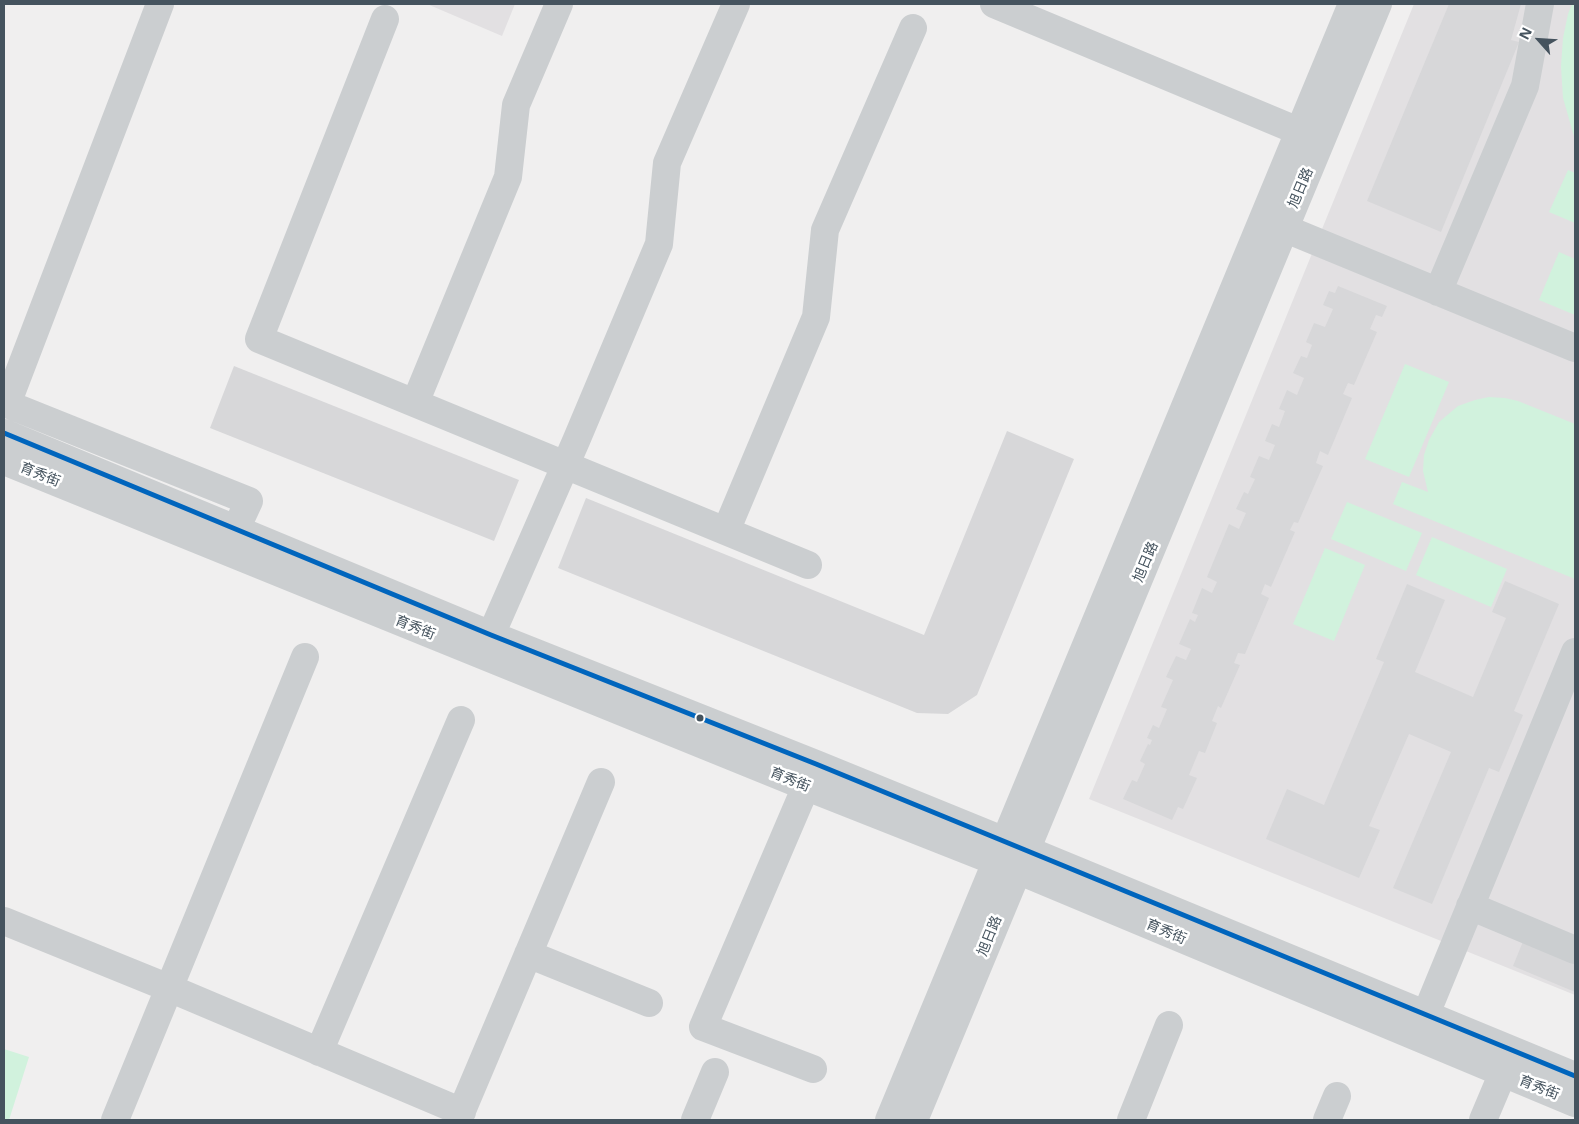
<!DOCTYPE html>
<html>
<head>
<meta charset="utf-8">
<style>
  body { margin:0 }
  #map { position:relative; width:1579px; height:1124px; overflow:hidden; background:#f0efef; font-family:"Open Sans",sans-serif }
  canvas { display:block }
  .frame { position:absolute; inset:0; border:5px solid #45535e; pointer-events:none }
  .north { position:absolute; left:1514px; top:15px; width:50px; height:50px; -webkit-text-stroke:4px #fff; paint-order:stroke; rotate:296deg; font-size:14px; font-weight:700; line-height:20px; text-align:center; color:#45535e }
  .north::after { content:''; display:block; margin:auto; width:18px; height:22px; background:#45535e; clip-path:polygon(50% 0,100% 100%,50% 72%,0 100%) }
</style>
</head>
<body>
<div id="map">
<canvas width="1579" height="1124"></canvas>
<div class="frame"></div>
<div class="north">N</div>
</div>
<script>
const context = document.querySelector('canvas').getContext('2d');
context.lineJoin = 'round';
function fillPath(path, color) { context.fillStyle = color; context.fill(path, 'evenodd'); }
const toPath = rows => new Path2D(rows.map(r => 'M' + r).join(''));
function stroke(path, color, width, dash) { context.strokeStyle = color; context.lineWidth = width; context.lineCap = dash ? 'butt' : 'round'; context.setLineDash(dash || []); context.stroke(path); }
function drawText(font, color, halo, rows, align = 'center') {
  context.font = font + ' "Open Sans","Noto Sans SC",sans-serif'; context.lineWidth = 5; context.setLineDash([]); context.textBaseline = 'middle'; context.strokeStyle = halo; context.fillStyle = color; for (const [text, x, y, turn = 0] of rows) {
    context.save(); context.translate(x, y); context.rotate((+turn || 0) * Math.PI / 180); context.textAlign = isNaN(turn) ? turn : align; if (halo) context.strokeText(text, 0, 0); context.fillText(text, 0, 0); context.restore();
  }
}
const education = toPath([
  [427,4,515,4,502,36],
  [1414,4,1575,4,1575,995,1089,799]
]);
const green = toPath([
  [1572,4,1575,4,1575,140,1563,98,1561,66,1563,38,1568,14],
  [1568,170,1575,173,1575,223,1549,212],
  [1559,252,1575,259,1575,315,1539,300],
  [1405,364,1449,382,1409,477,1365,459],
  [1489,397,1505,398,1518,401,1575,424,1575,579,1393,504,1402,482,1428,492,1423,471,1424,455,1429,440,1439,422,1458,406,1475,400],
  [1347,502,1422,533,1406,571,1331,539],
  [1432,537,1507,569,1491,607,1416,575],
  [1325,548,1365,565,1334,641,1293,624],
  [4,1049,29,1057,9,1120,4,1120]
]);
const building = toPath([
  [1449,4,1521,4,1511,40,1519,42,1441,232,1367,201],
  [1338,286,1387,306,1382,317,1376,315,1370,329,1377,332,1354,385,1348,383,1343,394,1352,398,1328,455,1320,451,1316,463,1323,466,1298,523,1294,522,1290,530,1295,532,1271,587,1265,584,1261,594,1269,598,1245,654,1238,653,1234,663,1240,665,1221,708,1218,706,1212,721,1217,723,1205,753,1199,751,1189,775,1197,778,1183,809,1178,807,1172,820,1123,799,1132,780,1137,782,1145,764,1140,761,1148,744,1150,745,1152,740,1147,738,1153,725,1159,728,1167,709,1161,707,1173,680,1166,677,1176,656,1186,660,1191,649,1179,644,1190,619,1195,622,1198,615,1192,613,1202,588,1212,593,1217,582,1207,577,1229,524,1239,529,1246,513,1236,509,1244,492,1248,494,1255,479,1250,477,1259,456,1269,460,1275,445,1265,441,1272,424,1279,427,1285,411,1279,409,1287,390,1297,395,1304,378,1293,373,1301,356,1307,358,1312,345,1306,342,1314,323,1325,327,1333,309,1323,305,1329,291,1335,293],
  [234,366,519,480,494,541,210,428],
  [1007,431,1074,459,977,695,948,714,917,713,558,568,586,498,924,635],
  [1505,581,1559,604,1514,711,1523,715,1499,772,1489,768,1432,904,1393,888,1451,752,1409,734,1369,826,1380,830,1359,878,1266,839,1287,789,1324,805,1384,662,1376,659,1407,584,1445,600,1415,672,1473,697,1506,618,1492,612],
  [1524,939,1575,957,1575,992,1513,966]
]);
const minor = toPath([
  [160,4,7,404,249,501,236,529],
  [994,4,1315,138],
  [385,19,259,339,808,565],
  [1269,222,1575,348],
  [1438,292,1525,86,1540,4],
  [415,403,508,177,516,105,559,4],
  [4,433,491,635,816,764,1027,850,1575,1076],
  [4,461,807,787,1017,870,1575,1103],
  [726,531,816,317,825,230,913,28],
  [491,635,576,441,659,244,667,163,736,4],
  [1470,906,1575,950],
  [4,921,169,988,462,1112],
  [528,954,649,1003],
  [1419,1031,1575,652],
  [319,1052,461,720],
  [813,1069,703,1027,813,770],
  [115,1120,305,657],
  [458,1120,601,782],
  [695,1120,715,1072],
  [889,1120,1352,4],
  [914,1120,1378,4],
  [1131,1120,1169,1025],
  [1327,1120,1337,1096],
  [1483,1120,1510,1056]
]);
const bus1 = toPath([
  [4,433,491,635,816,764,1575,1076]
]);
const markers = [
  [700,718,4.5,"#45535e"]
];
const streetNames = [
  ["旭日路",1301,188,-67],
  ["育秀街",40,475,22],
  ["旭日路",1146,562,-67],
  ["育秀街",415,628,22],
  ["育秀街",790,780,22],
  ["育秀街",1166,932,23],
  ["旭日路",990,936,-68],
  ["育秀街",1539,1088,22]
];
fillPath(education, '#e2e0e2');
fillPath(green, '#d1f2dd');
fillPath(building, '#d7d7d9');
stroke(minor, '#cbced0', 28);
stroke(bus1, '#0065bd', 5);
for (const [x, y, r, color] of markers) { const dot = new Path2D(); dot.arc(x, y, r, 0, 2 * Math.PI); context.fillStyle = color; context.fill(dot); stroke(dot, '#fff', 2); }
drawText('14px', '#45535e', '#fff', streetNames);
</script>
</body>
</html>
